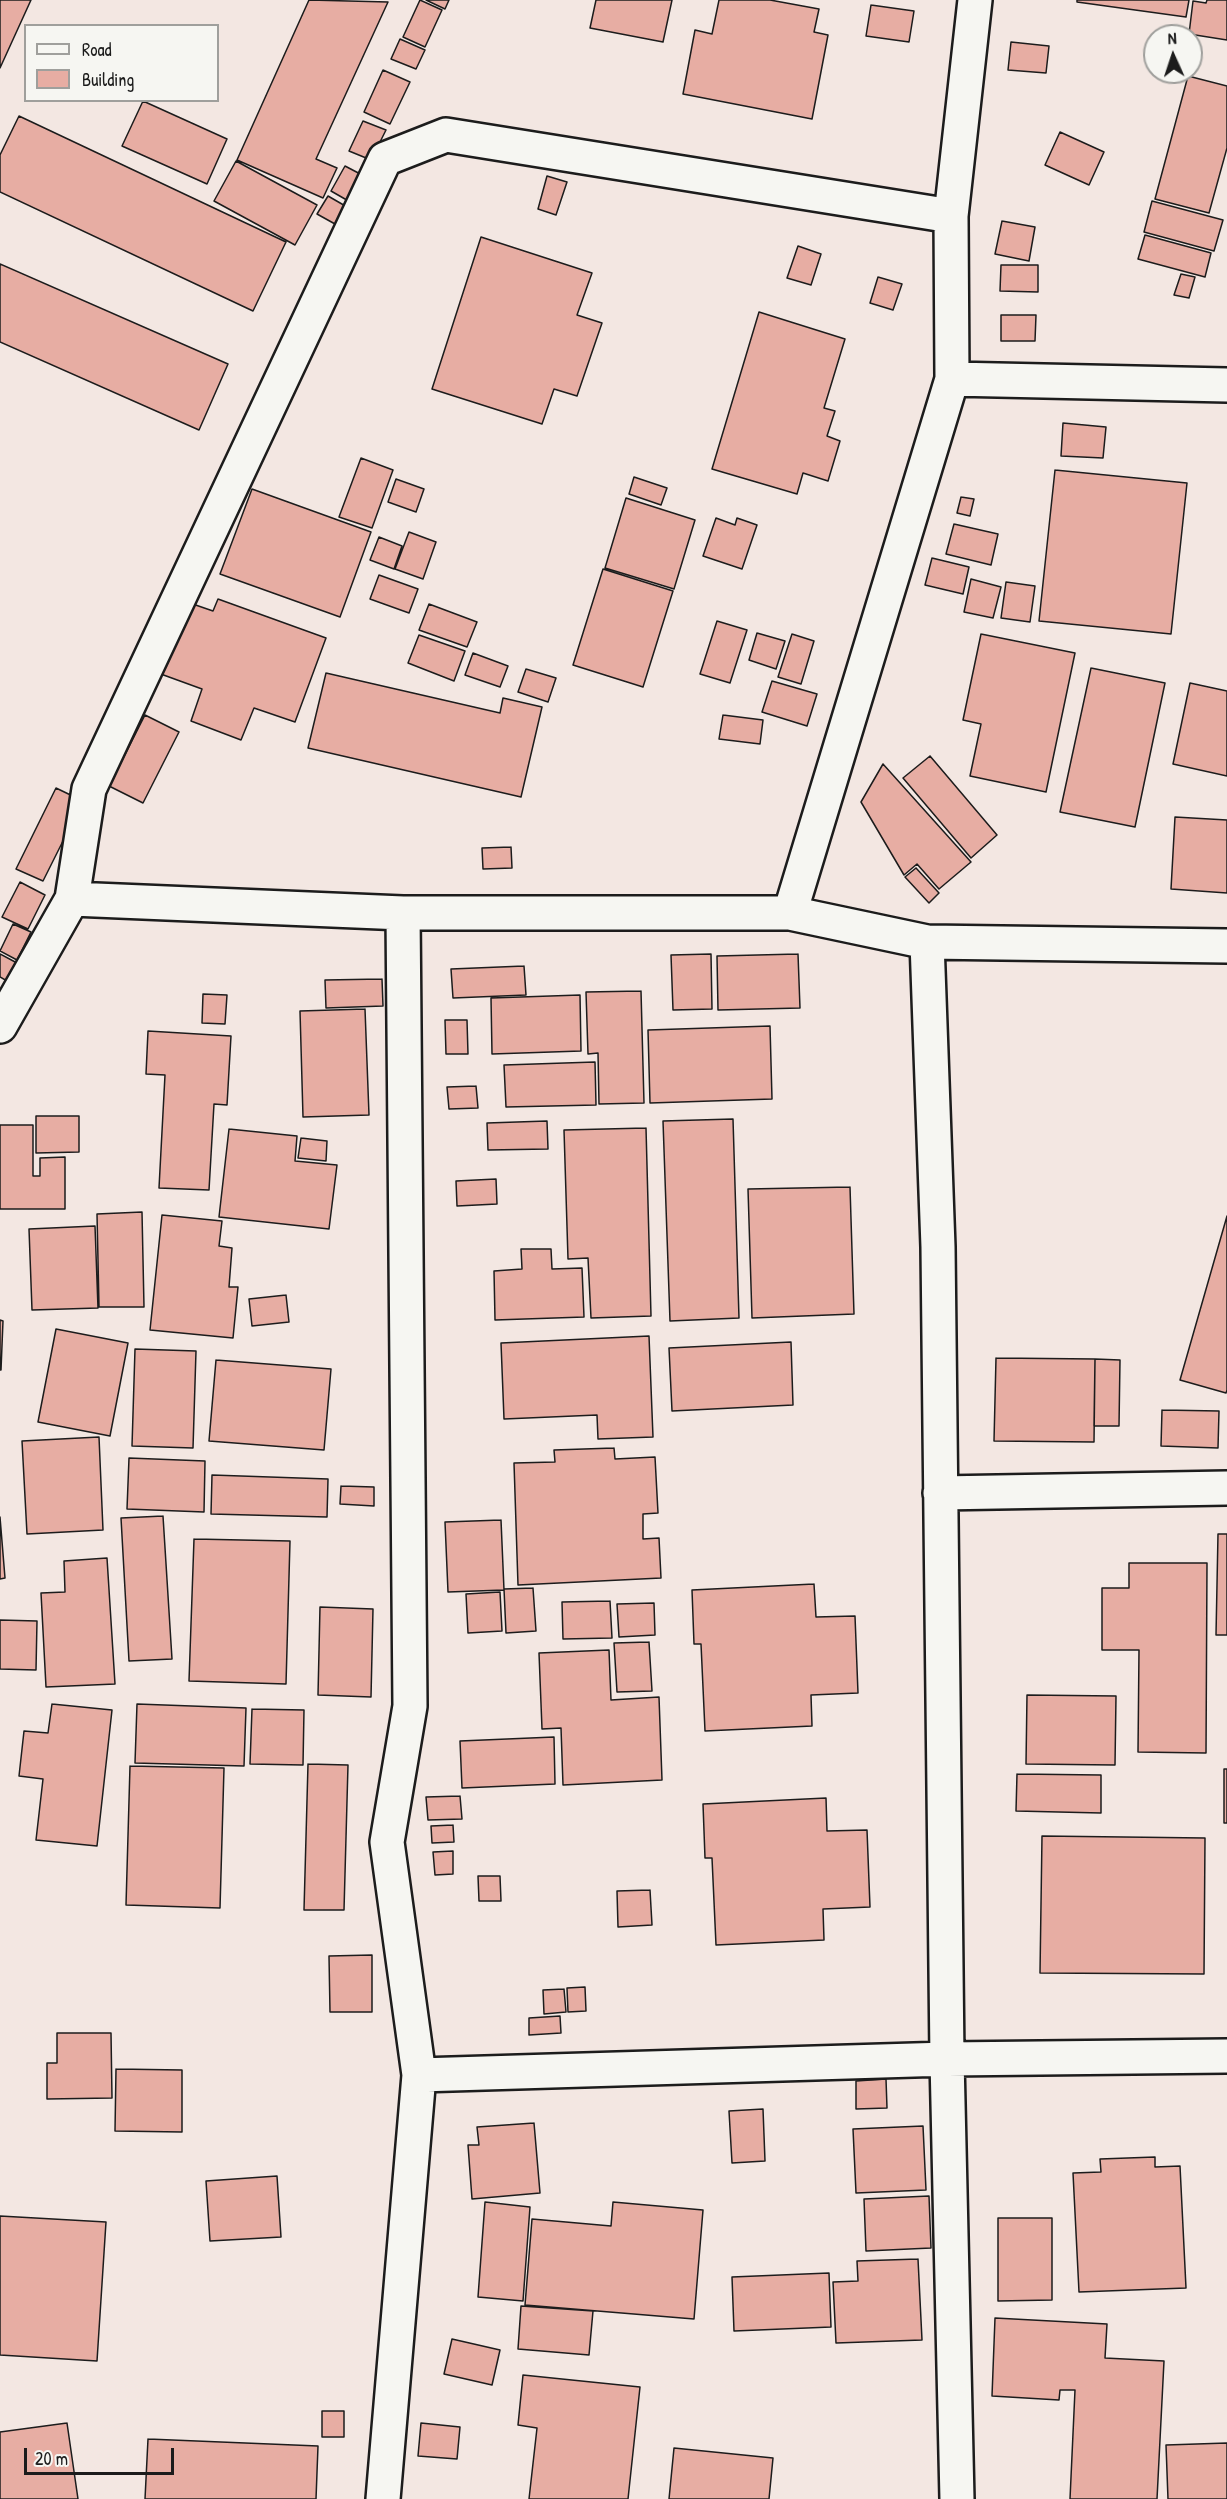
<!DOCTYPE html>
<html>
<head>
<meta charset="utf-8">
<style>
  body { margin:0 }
  #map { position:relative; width:1227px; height:2499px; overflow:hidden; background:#f3e7e2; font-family:"Patrick Hand",sans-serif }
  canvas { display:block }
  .legend { position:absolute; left:24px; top:24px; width:195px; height:78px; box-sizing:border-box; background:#f6f6f2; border:2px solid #9f9f9c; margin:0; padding:8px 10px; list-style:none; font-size:18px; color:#1c1c1c }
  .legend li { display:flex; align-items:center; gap:12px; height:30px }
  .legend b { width:30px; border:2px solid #9f9f9c }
  .north { position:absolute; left:1143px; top:24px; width:60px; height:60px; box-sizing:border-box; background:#f6f6f2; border:2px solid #9f9f9c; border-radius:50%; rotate:357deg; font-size:16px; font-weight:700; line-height:24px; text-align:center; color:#1c1c1c }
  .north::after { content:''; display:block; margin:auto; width:21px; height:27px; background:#1c1c1c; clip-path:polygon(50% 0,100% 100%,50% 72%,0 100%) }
  .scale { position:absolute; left:24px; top:2448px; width:150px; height:27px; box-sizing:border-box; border:3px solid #1c1c1c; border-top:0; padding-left:8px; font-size:18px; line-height:21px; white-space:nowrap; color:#1c1c1c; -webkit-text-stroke:4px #f6f6f2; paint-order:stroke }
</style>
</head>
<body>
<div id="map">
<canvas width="1227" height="2499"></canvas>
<ul class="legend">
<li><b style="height:8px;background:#f6f6f2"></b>Road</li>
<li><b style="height:16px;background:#e7ada3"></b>Building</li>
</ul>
<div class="north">N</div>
<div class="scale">20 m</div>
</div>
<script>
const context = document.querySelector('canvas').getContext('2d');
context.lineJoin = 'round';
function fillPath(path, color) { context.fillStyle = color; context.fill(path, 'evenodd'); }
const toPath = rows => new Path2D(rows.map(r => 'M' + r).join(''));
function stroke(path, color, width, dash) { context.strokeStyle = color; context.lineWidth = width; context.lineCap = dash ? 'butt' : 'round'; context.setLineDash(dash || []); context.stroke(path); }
const building = toPath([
  [0,0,31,0,0,68,0,0],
  [309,0,388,2,316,159,337,168,323,198,237,160,309,0],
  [420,0,442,10,425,47,403,37,420,0],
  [426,0,449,0,445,9,426,0],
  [596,0,672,0,663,42,590,28,596,0],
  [719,0,770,0,819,9,814,32,828,35,812,119,683,94,695,30,712,34,719,0],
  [1077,0,1189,0,1186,17,1077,2,1077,0],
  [1207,0,1227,0,1227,40,1189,34,1193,1,1206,3,1207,0],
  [871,5,914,11,909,42,866,36,871,5],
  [400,39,425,50,416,69,391,59,400,39],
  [1011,42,1049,46,1046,73,1008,70,1011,42],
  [383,70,410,82,390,124,364,112,383,70],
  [1188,76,1227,86,1227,148,1209,213,1155,199,1188,76],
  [143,101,227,139,207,184,122,146,143,101],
  [19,116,286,242,253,311,0,192,0,155,19,116],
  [363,121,386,130,371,160,349,151,363,121],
  [1060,132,1104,152,1089,185,1045,165,1060,132],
  [236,161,317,205,295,245,214,201,236,161],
  [345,166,366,177,352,203,331,191,345,166],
  [547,176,567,182,556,215,538,209,547,176],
  [328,196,354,211,344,229,317,214,328,196],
  [1152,201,1223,220,1214,251,1144,232,1152,201],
  [1002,221,1035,227,1029,261,995,254,1002,221],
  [1145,235,1211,253,1205,277,1138,259,1145,235],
  [481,237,592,273,577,315,602,323,577,396,554,389,542,424,432,389,481,237],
  [798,246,821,254,811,285,787,278,798,246],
  [0,264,228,364,199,430,0,342,0,264],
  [1001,265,1038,265,1038,292,1000,291,1001,265],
  [1181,274,1195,277,1189,298,1174,295,1181,274],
  [878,277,902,284,893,310,870,303,878,277],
  [759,312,845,339,824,408,835,411,827,436,840,441,828,481,803,473,797,494,712,469,759,312],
  [1001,315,1036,315,1035,341,1001,341,1001,315],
  [1063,423,1106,427,1103,458,1061,456,1063,423],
  [361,458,393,470,372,528,339,517,361,458],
  [1055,470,1187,483,1171,634,1039,621,1055,470],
  [634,477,667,488,661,505,629,494,634,477],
  [396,479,424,489,416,512,388,502,396,479],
  [252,489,371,532,340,617,220,574,252,489],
  [961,497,974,499,970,516,957,513,961,497],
  [626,498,695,520,674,589,605,568,626,498],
  [716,518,735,525,737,518,757,525,742,569,703,556,716,518],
  [954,524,998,534,991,565,946,554,954,524],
  [409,532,436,542,423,579,395,569,409,532],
  [379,537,402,546,394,569,370,560,379,537],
  [932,558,969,567,963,594,925,585,932,558],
  [603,569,673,591,643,687,573,665,603,569],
  [379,575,418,589,409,613,370,599,379,575],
  [971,579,1001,587,993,618,964,612,971,579],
  [1006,582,1035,586,1030,622,1001,618,1006,582],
  [218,599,326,638,295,722,254,708,241,740,191,721,202,689,158,673,184,601,213,611,218,599],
  [429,604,477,622,467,647,419,630,429,604],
  [717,621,747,630,730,683,700,674,717,621],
  [757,633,785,641,776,669,749,660,757,633],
  [792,634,814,641,801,684,778,677,792,634],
  [981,634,1075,653,1046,792,970,776,981,724,963,720,981,634],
  [419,635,465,651,454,681,408,663,419,635],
  [473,653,508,666,500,687,465,675,473,653],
  [1091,668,1165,683,1135,827,1060,812,1091,668],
  [526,669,556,678,548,702,518,692,526,669],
  [326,673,500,713,503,698,542,707,521,797,308,748,326,673],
  [772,681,817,694,807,726,762,712,772,681],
  [1190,683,1227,691,1227,776,1173,764,1190,683],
  [145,715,179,732,143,803,109,786,145,715],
  [723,715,763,720,760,744,719,739,723,715],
  [930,756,997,835,971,858,903,778,930,756],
  [883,764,971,862,939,889,917,864,904,875,861,802,883,764],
  [56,788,83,801,43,881,16,869,56,788],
  [1175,817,1227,820,1227,893,1171,889,1175,817],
  [511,847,512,868,483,869,482,848,511,847],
  [916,868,939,893,929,903,905,877,916,868],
  [20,882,45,895,28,929,2,917,20,882],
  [13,924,31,932,17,960,0,951,13,924],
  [0,954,17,963,7,981,0,977,0,954],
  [711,954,712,1009,673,1010,671,955,711,954],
  [798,954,800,1008,718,1010,717,956,798,954],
  [524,966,526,995,453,998,451,969,524,966],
  [382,979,383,1006,326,1008,325,980,382,979],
  [641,991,644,1103,599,1104,598,1053,588,1054,586,992,641,991],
  [203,994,227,995,225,1024,202,1023,203,994],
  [580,995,581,1051,492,1054,491,998,580,995],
  [365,1009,369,1115,303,1117,300,1011,365,1009],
  [445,1020,467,1020,468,1054,446,1054,445,1020],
  [770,1026,772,1099,650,1103,648,1030,770,1026],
  [148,1031,231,1036,227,1105,214,1104,209,1190,159,1188,165,1075,146,1074,148,1031],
  [595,1062,596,1105,506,1107,504,1065,595,1062],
  [476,1086,478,1108,449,1109,447,1087,476,1086],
  [36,1116,79,1116,79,1152,36,1153,36,1116],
  [733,1119,739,1318,670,1321,663,1121,733,1119],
  [547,1121,548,1149,488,1150,487,1123,547,1121],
  [0,1125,33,1125,33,1176,40,1176,40,1158,65,1157,65,1209,0,1209,0,1125],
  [646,1128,651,1316,591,1318,588,1258,568,1259,564,1130,646,1128],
  [229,1129,297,1136,295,1161,337,1165,329,1229,219,1217,229,1129],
  [301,1138,327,1141,326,1161,298,1158,301,1138],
  [496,1179,497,1204,457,1206,456,1181,496,1179],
  [850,1187,854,1314,752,1318,748,1189,850,1187],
  [142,1212,144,1307,99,1307,97,1214,142,1212],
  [162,1215,222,1221,219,1246,232,1248,229,1287,238,1287,233,1338,150,1330,162,1215],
  [1227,1216,1227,1390,1226,1393,1180,1380,1227,1216],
  [95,1226,98,1308,32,1310,29,1229,95,1226],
  [521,1249,551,1249,552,1269,582,1268,584,1317,495,1320,494,1271,522,1269,521,1249],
  [286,1295,289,1322,252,1326,249,1299,286,1295],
  [0,1320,3,1321,1,1370,0,1370,0,1320],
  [56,1329,128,1343,110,1436,38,1422,56,1329],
  [649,1336,653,1437,598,1439,597,1415,504,1419,501,1343,649,1336],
  [791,1342,793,1405,672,1411,669,1348,791,1342],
  [135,1349,196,1351,193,1448,132,1446,135,1349],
  [996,1358,1095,1359,1094,1442,994,1441,996,1358],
  [1095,1359,1120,1360,1119,1426,1094,1426,1095,1359],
  [216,1360,331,1369,324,1450,209,1441,216,1360],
  [1162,1410,1219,1411,1218,1448,1161,1446,1162,1410],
  [99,1437,103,1530,27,1534,22,1441,99,1437],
  [614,1448,615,1459,655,1457,658,1513,643,1514,643,1539,659,1538,661,1578,518,1585,514,1463,555,1462,554,1450,614,1448],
  [129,1458,205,1461,204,1512,127,1509,129,1458],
  [212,1475,328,1479,327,1517,211,1514,212,1475],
  [341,1486,374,1487,374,1506,340,1504,341,1486],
  [163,1516,172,1659,129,1661,121,1518,163,1516],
  [0,1517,5,1578,0,1579,0,1517],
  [501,1520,504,1590,448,1592,445,1522,501,1520],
  [1218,1534,1227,1534,1227,1635,1216,1635,1218,1534],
  [194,1539,290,1541,286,1684,189,1681,194,1539],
  [107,1558,115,1684,46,1687,41,1593,65,1592,64,1561,107,1558],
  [1129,1563,1207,1563,1206,1753,1138,1752,1139,1650,1102,1650,1102,1588,1129,1588,1129,1563],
  [814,1584,816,1617,855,1616,858,1693,811,1695,812,1726,705,1731,701,1644,694,1644,692,1590,814,1584],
  [533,1588,536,1631,506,1633,504,1589,533,1588],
  [500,1592,502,1631,468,1633,466,1594,500,1592],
  [610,1601,612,1638,563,1639,562,1602,610,1601],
  [654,1603,655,1635,619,1637,617,1604,654,1603],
  [320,1607,373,1609,371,1697,318,1695,320,1607],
  [0,1620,37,1621,36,1670,0,1669,0,1620],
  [649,1642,652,1691,617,1692,614,1643,649,1642],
  [609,1650,611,1700,659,1697,662,1780,563,1785,561,1728,542,1729,539,1653,609,1650],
  [1027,1695,1116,1696,1115,1765,1026,1764,1027,1695],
  [52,1704,112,1710,97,1846,36,1840,43,1779,19,1776,24,1731,48,1733,52,1704],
  [137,1704,246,1708,244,1766,135,1763,137,1704],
  [252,1709,304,1710,303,1765,250,1764,252,1709],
  [554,1737,555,1784,462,1788,460,1741,554,1737],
  [308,1764,348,1765,344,1910,304,1910,308,1764],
  [130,1766,224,1768,220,1908,126,1905,130,1766],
  [1224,1769,1227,1769,1227,1823,1224,1823,1224,1769],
  [1017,1774,1101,1775,1101,1813,1016,1811,1017,1774],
  [460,1796,462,1819,428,1820,426,1797,460,1796],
  [826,1798,827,1831,867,1830,870,1907,823,1909,824,1940,716,1945,712,1858,705,1858,703,1804,826,1798],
  [453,1825,454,1842,432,1843,431,1826,453,1825],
  [1042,1836,1205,1838,1204,1974,1040,1973,1042,1836],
  [453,1851,453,1874,435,1875,433,1852,453,1851],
  [478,1876,500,1876,501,1901,479,1901,478,1876],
  [650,1890,652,1925,618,1927,617,1891,650,1890],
  [372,1955,372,2012,330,2012,329,1956,372,1955],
  [585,1987,586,2011,568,2012,567,1988,585,1987],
  [564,1989,566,2012,544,2014,543,1990,564,1989],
  [560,2016,561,2033,529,2035,529,2018,560,2016],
  [57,2033,111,2033,112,2098,47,2099,47,2063,57,2063,57,2033],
  [116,2069,182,2070,182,2132,115,2131,116,2069],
  [886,2079,887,2108,856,2109,856,2081,886,2079],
  [763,2109,765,2161,732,2163,729,2111,763,2109],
  [534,2123,540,2193,472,2199,468,2145,479,2145,477,2127,534,2123],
  [923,2126,926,2190,856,2193,853,2129,923,2126],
  [1155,2157,1155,2167,1180,2166,1186,2288,1079,2292,1073,2173,1101,2172,1100,2159,1155,2157],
  [277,2176,281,2237,210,2241,206,2181,277,2176],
  [929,2196,931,2248,866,2251,864,2199,929,2196],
  [485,2202,530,2207,523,2301,478,2297,485,2202],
  [613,2202,703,2210,694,2319,525,2305,532,2219,611,2226,613,2202],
  [0,2216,106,2222,97,2361,0,2355,0,2216],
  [998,2218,1052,2218,1052,2300,998,2301,998,2218],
  [918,2259,922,2340,836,2343,833,2282,858,2281,857,2261,918,2259],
  [829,2273,831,2327,734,2331,732,2277,829,2273],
  [521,2306,593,2311,589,2355,518,2349,521,2306],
  [995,2318,1107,2324,1105,2358,1164,2361,1157,2499,1070,2499,1075,2390,1060,2390,1059,2400,992,2396,995,2318],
  [452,2339,500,2350,492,2385,444,2374,452,2339],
  [523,2375,640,2387,628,2499,529,2499,537,2428,518,2425,523,2375],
  [322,2411,344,2411,344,2437,322,2437,322,2411],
  [67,2423,78,2499,0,2499,0,2432,67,2423],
  [421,2423,460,2427,457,2459,418,2456,421,2423],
  [148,2439,318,2446,316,2499,145,2499,148,2439],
  [1227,2443,1227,2499,1168,2499,1166,2445,1227,2443],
  [674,2448,773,2458,769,2499,669,2499,674,2448]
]);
const minor = toPath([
  [952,379,1227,385],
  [72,899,89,789,385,159,446,135,951,216],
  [790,913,952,379,951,216,975,0],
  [927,942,938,1247,947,2059,957,2499],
  [0,1026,72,899,403,913,790,913,927,942,1227,946],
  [940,1493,1227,1488],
  [419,2075,947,2059,1227,2056],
  [383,2499,419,2075,387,1842,410,1706,403,913]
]);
fillPath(building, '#e7ada3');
stroke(building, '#1c1c1c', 1.5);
stroke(minor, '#1c1c1c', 38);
stroke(minor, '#f6f6f2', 33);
</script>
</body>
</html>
